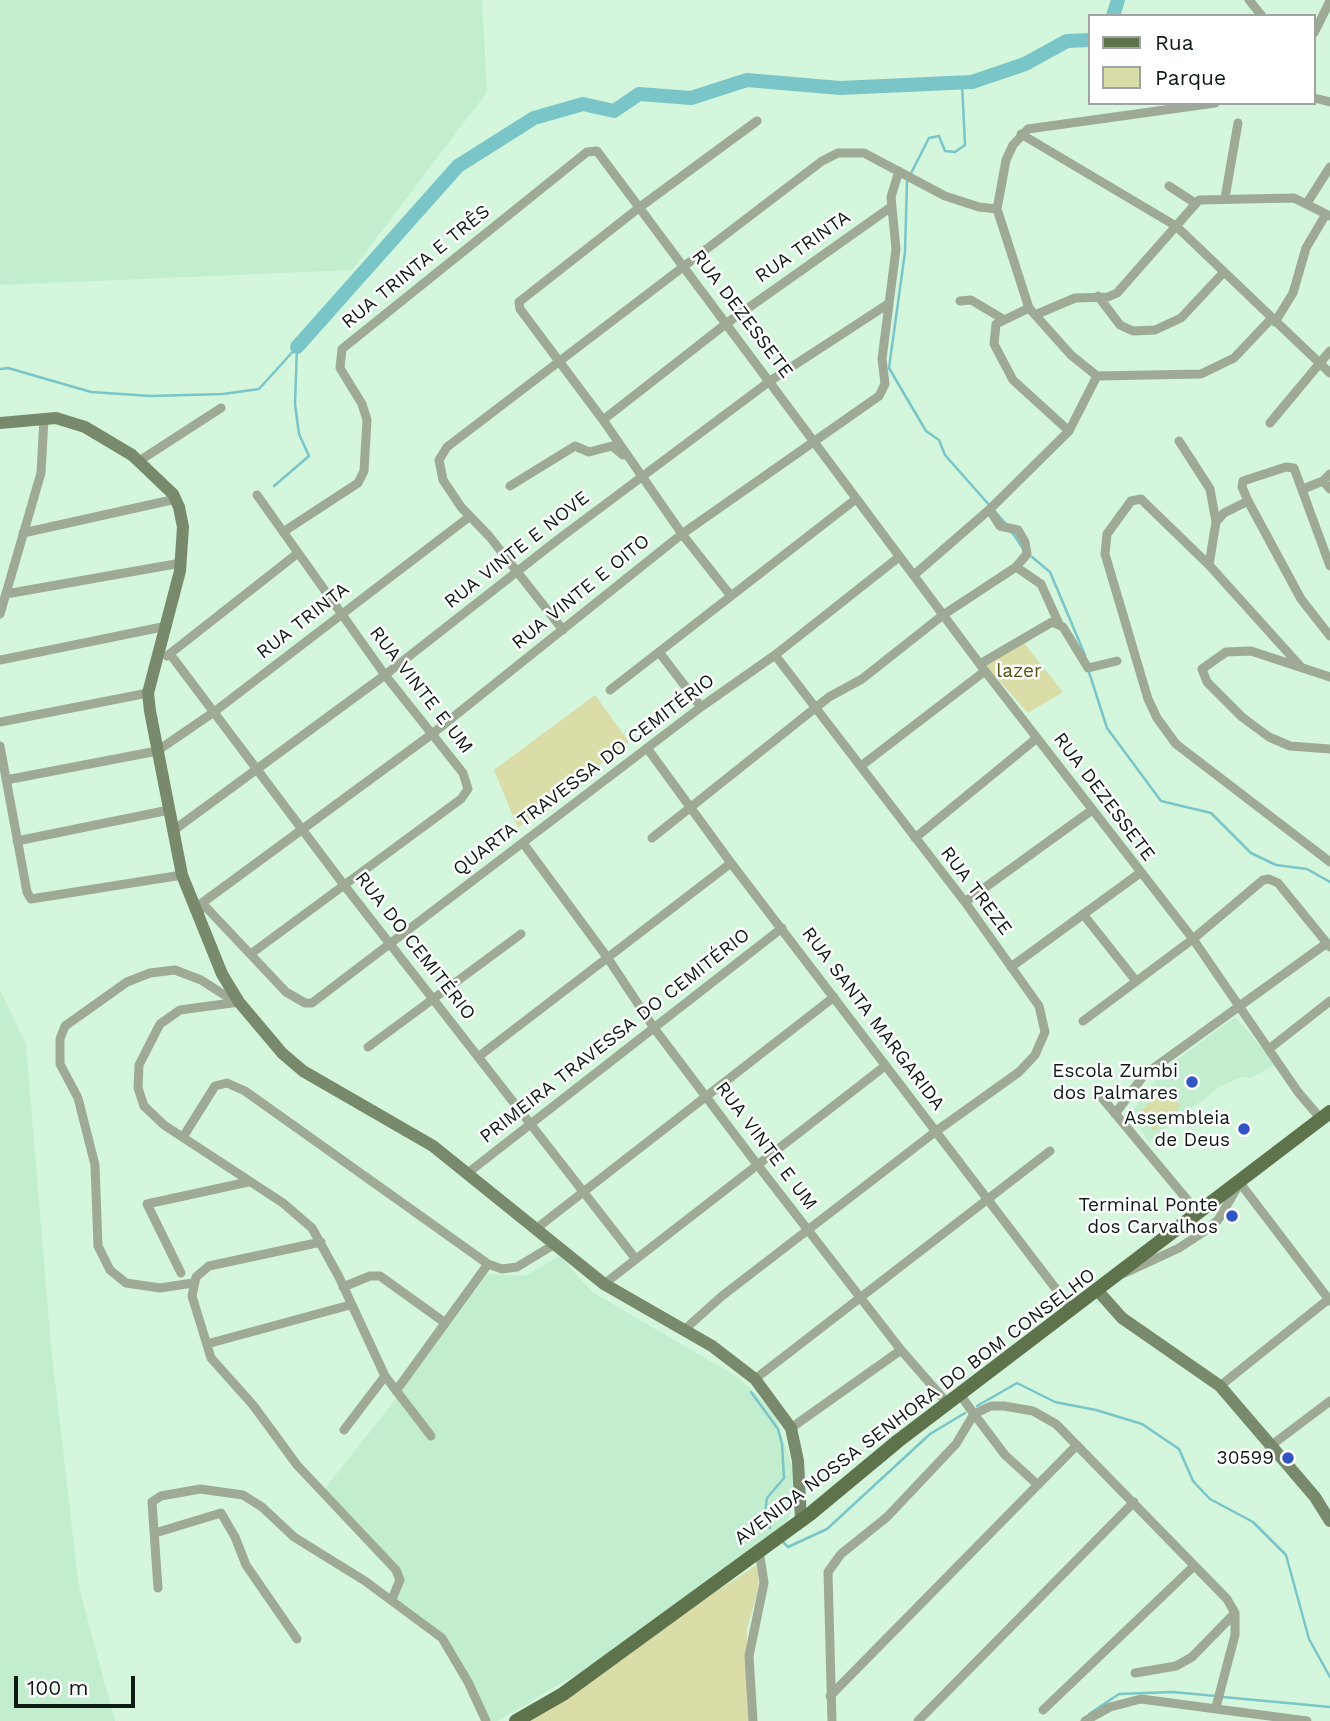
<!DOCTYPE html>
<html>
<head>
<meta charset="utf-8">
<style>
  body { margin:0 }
  #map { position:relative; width:1330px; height:1721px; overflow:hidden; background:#d3f6dd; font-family:"Work Sans",sans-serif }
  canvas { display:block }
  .legend { position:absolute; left:1088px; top:14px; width:228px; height:91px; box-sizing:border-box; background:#fff; border:2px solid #9fa4a0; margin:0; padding:9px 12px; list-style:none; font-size:21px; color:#0e1b12 }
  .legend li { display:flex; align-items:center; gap:14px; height:35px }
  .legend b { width:35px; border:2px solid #9fa4a0 }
  .scale { position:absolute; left:14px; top:1676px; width:121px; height:32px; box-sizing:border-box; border:4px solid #0e1b12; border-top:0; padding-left:9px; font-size:21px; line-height:24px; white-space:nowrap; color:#0e1b12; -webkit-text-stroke:5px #fff; paint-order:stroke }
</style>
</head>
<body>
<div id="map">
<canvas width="1330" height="1721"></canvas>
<ul class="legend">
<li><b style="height:9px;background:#5e734c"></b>Rua</li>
<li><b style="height:19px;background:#dbdda8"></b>Parque</li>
</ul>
<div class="scale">100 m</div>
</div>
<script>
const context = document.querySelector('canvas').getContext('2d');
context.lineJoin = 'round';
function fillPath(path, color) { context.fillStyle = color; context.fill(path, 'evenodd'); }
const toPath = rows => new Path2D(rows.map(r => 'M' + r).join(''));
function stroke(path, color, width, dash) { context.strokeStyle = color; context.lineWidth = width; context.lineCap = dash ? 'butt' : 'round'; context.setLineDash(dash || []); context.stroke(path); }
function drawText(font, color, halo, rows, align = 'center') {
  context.font = font + ' "Work Sans",sans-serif'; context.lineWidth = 5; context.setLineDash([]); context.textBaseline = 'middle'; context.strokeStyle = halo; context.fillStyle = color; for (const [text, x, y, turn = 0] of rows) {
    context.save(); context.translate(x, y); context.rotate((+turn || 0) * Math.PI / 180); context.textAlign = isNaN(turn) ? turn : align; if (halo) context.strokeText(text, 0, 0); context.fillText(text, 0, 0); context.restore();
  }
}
const built = toPath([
  [0,0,482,0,487,92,352,270,0,285],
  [0,990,26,1044,51,1346,79,1588,115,1721,0,1721],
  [1235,1017,1276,1064,1251,1078,1241,1077,1219,1087,1149,1142,1130,1114,1159,1076,1176,1061],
  [560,1256,592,1292,739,1378,774,1412,793,1469,794,1501,787,1523,601,1660,497,1721,488,1721,443,1640,394,1602,399,1580,324,1490,402,1391,487,1274,525,1276]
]);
const green = toPath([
  [1023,642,1063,692,1028,713,984,664],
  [595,695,629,742,518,828,494,770],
  [1165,1089,1181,1106,1154,1131,1138,1114],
  [757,1565,759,1586,747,1629,749,1721,517,1721]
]);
const stream = toPath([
  [962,82,965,145,955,152,945,151,939,136,929,138,907,181,905,252,889,368,926,431,939,440,945,455,1006,524],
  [0,369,8,368,91,392,151,396,223,394,259,389,297,347],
  [274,486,309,456,299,434,295,404,297,347],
  [1012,532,1022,547],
  [1032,557,1050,572,1085,655],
  [1088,669,1107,728,1161,801,1211,813,1251,853,1276,865,1307,869,1330,882],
  [751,1392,778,1429,782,1444,784,1478,767,1498,765,1513,770,1528],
  [977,1406,1017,1383,1055,1402,1096,1410,1142,1424,1179,1449,1193,1481,1210,1499,1253,1522,1286,1555,1309,1639,1330,1677],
  [783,1542,788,1547,827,1529,930,1434,965,1413],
  [1223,1697,1330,1707],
  [1089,1714,1119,1694,1172,1692,1216,1696]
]);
const river = toPath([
  [1113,16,1118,0],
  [297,347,458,166,534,118,583,104,614,111,639,94,691,98,747,80,840,88,972,82,1025,64,1067,41,1090,40]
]);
const street = toPath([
  [1249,0,1262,16],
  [1314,33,1330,1],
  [1314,98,1330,102],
  [1215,103,1028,129,1013,145,1006,160,997,209,1029,308,1071,355,1097,376,1201,374,1234,358,1271,319],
  [1021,134,1176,226,1330,373],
  [1169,186,1195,203],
  [1225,198,1238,123],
  [1307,203,1330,167],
  [1098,296,1120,325,1133,331,1155,330,1181,318,1224,272],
  [960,301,971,300,1003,319],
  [1029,308,996,324,994,344,1013,380,1069,431],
  [1035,315,1075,298,1108,297,1117,293,1199,200,1294,198,1330,216],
  [1275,322,1293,293,1306,248,1326,214],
  [603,420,727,323,891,207],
  [1270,423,1330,351],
  [1179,441,1210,489,1216,522],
  [139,461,221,408],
  [1323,481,1330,489],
  [510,486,575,446,589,452,612,446,623,455],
  [1303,489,1323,481,1330,474],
  [990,510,1000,526,1018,530,1025,542,1027,554,1016,567],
  [283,532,358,483,364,471,367,420,362,404,340,368,342,349,587,152,597,151,985,671,1193,939,1298,1092,1321,1119],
  [23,533,176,499],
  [1209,565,1216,522,1224,513,1248,501],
  [1330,566,1294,468,1286,467,1243,481,1242,487,1248,501,1301,599,1330,636],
  [914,575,990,509,1069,431,1097,376],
  [6,594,181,563],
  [731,596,682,534,603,420,520,309,519,302,640,207,757,121],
  [0,614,41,473,44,418],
  [563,630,489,536,461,507,443,480,439,460,447,447,822,161,838,153,864,153,945,196,979,207,997,209],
  [659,652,701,707],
  [170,654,344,885,635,1258],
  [167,656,298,553],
  [0,660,167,626],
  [980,664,1052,622,1063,627,1088,668,1117,661],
  [1301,667,1209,565,1145,503,1141,499,1131,501,1107,534,1105,554,1148,699,1157,718,1176,744,1330,862],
  [1330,677,1251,651,1226,652,1202,669,1207,682,1242,717,1269,737,1290,746,1330,749],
  [610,690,856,499],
  [0,722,148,693],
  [0,746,27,892,31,899,182,875],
  [647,748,731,863,1072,1310],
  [861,766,985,671],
  [6,780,157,751,214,712,469,517],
  [174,830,385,675,560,538,770,381,888,304],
  [652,838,829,697,862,679,943,615,1016,567,1041,584,1059,624],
  [915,838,1037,738],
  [17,841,169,810],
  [523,843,607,957,654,1028,756,1163,901,1350,949,1405],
  [965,902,1092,810],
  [202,903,286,992,305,1003,312,1003,701,707,775,655,899,557],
  [1083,914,1136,981],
  [199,915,202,903,432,734,682,534,879,396,885,384,882,359,896,249,891,197,899,171],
  [252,953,461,799,468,789,463,773,385,675,257,495],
  [1011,967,1140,873],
  [239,1002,180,1010,160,1024,139,1065,138,1088,144,1106,164,1125,283,1203,312,1228,339,1277,385,1376,431,1436],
  [1083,1021,1193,939,1263,880,1269,879,1278,883,1330,947],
  [368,1047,521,934],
  [1269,1049,1330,1001],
  [478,1057,731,863],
  [1098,1093,1199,1214],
  [1115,1114,1144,1075,1327,943],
  [183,1137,215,1086,227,1083,245,1091,488,1264,502,1269,517,1267,555,1244],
  [469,1172,782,928],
  [537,1228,834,997],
  [321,1242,209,1266,196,1277,192,1296,211,1358,253,1405,297,1465,396,1570,400,1580,392,1599],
  [181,1273,147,1204,248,1182],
  [1125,1273,1179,1248,1202,1233,1218,1220,1240,1183,1330,1301],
  [193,1283,160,1288,126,1283,110,1270,98,1246,95,1165,78,1098,60,1064,60,1039,65,1026,127,982,150,973,175,970,201,980,237,1003],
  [604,1284,885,1066],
  [343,1287,370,1276,380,1276,444,1322],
  [684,1330,722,1296,935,1132,1019,1072,1035,1055,1045,1032,1039,1006,965,902,775,655],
  [207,1344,350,1305],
  [755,1379,1050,1151],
  [1220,1386,1330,1298],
  [396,1391,488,1264],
  [791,1428,901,1350],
  [344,1430,385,1376],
  [1269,1447,1330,1401],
  [1038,1485,1005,1455,974,1414,991,1406,1004,1406,1033,1411,1056,1424,1227,1599,1235,1613,1235,1635,1216,1707],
  [155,1533,221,1513,235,1537,246,1565,297,1639],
  [158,1588,152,1502,161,1496,200,1489,243,1495,262,1507,294,1537,365,1581,442,1638,468,1682,486,1721],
  [1135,1673,1176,1666,1192,1657,1235,1613],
  [830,1696,1077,1445],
  [1043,1710,1194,1566],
  [753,1721,749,1656,764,1583,759,1550],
  [832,1721,828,1572,841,1554,887,1517,956,1444,974,1414,961,1396],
  [918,1721,1134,1502],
  [1085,1721,1110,1707,1141,1699,1307,1721]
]);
const secondary = toPath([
  [0,423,56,418,85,427,132,455,173,494,179,507,183,527,180,571,148,693,150,711,182,875,222,974,239,1002,282,1053,303,1071,433,1146,604,1284,712,1346,755,1379,791,1428,798,1461,801,1521],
  [1098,1291,1122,1318,1220,1386,1315,1497,1330,1521]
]);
const primary = toPath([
  [516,1721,563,1694,810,1514,898,1441,1330,1112]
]);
const markers = [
  [1192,1082,7,"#3054c4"],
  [1244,1129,7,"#3054c4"],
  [1232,1216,7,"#3054c4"],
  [1288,1458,7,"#3054c4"]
];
const streetNames = [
  ["RUA TRINTA",803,247,-35],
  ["RUA TRINTA E TRÊS",416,267,-39],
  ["RUA DEZESSETE",742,314,53],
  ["RUA VINTE E NOVE",517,550,-38],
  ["RUA VINTE E OITO",581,592,-39],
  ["RUA TRINTA",303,621,-38],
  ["RUA VINTE E UM",421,690,52],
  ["QUARTA TRAVESSA DO CEMITÉRIO",584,775,-37],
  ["RUA DEZESSETE",1104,797,53],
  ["RUA TREZE",976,891,53],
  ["RUA DO CEMITÉRIO",415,946,52],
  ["RUA SANTA MARGARIDA",873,1019,53],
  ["PRIMEIRA TRAVESSA DO CEMITÉRIO",615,1036,-38],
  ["RUA VINTE E UM",766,1146,53],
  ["AVENIDA NOSSA SENHORA DO BOM CONSELHO",915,1407,-37]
];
const parkNames = [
  ["lazer",1019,671]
];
const poiNames = [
  ["Escola Zumbi",1178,1071],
  ["dos Palmares",1178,1093],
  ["Assembleia",1230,1118],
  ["de Deus",1230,1140],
  ["Terminal Ponte",1218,1205],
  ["dos Carvalhos",1218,1227],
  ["30599",1274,1458]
];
fillPath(built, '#c2edcf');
fillPath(green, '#dbdda8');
stroke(stream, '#7ac5c8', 2.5);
stroke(river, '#7ac5c8', 14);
stroke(street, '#9eaa95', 9);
stroke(secondary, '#788a6b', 12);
stroke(primary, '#5e734c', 14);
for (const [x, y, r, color] of markers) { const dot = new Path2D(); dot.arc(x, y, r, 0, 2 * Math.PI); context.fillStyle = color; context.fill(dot); stroke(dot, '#fff', 2.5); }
drawText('19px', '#0e1b12', '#fff', streetNames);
drawText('19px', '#545413', '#fff', parkNames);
drawText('19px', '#0e1b12', '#fff', poiNames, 'right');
</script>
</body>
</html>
